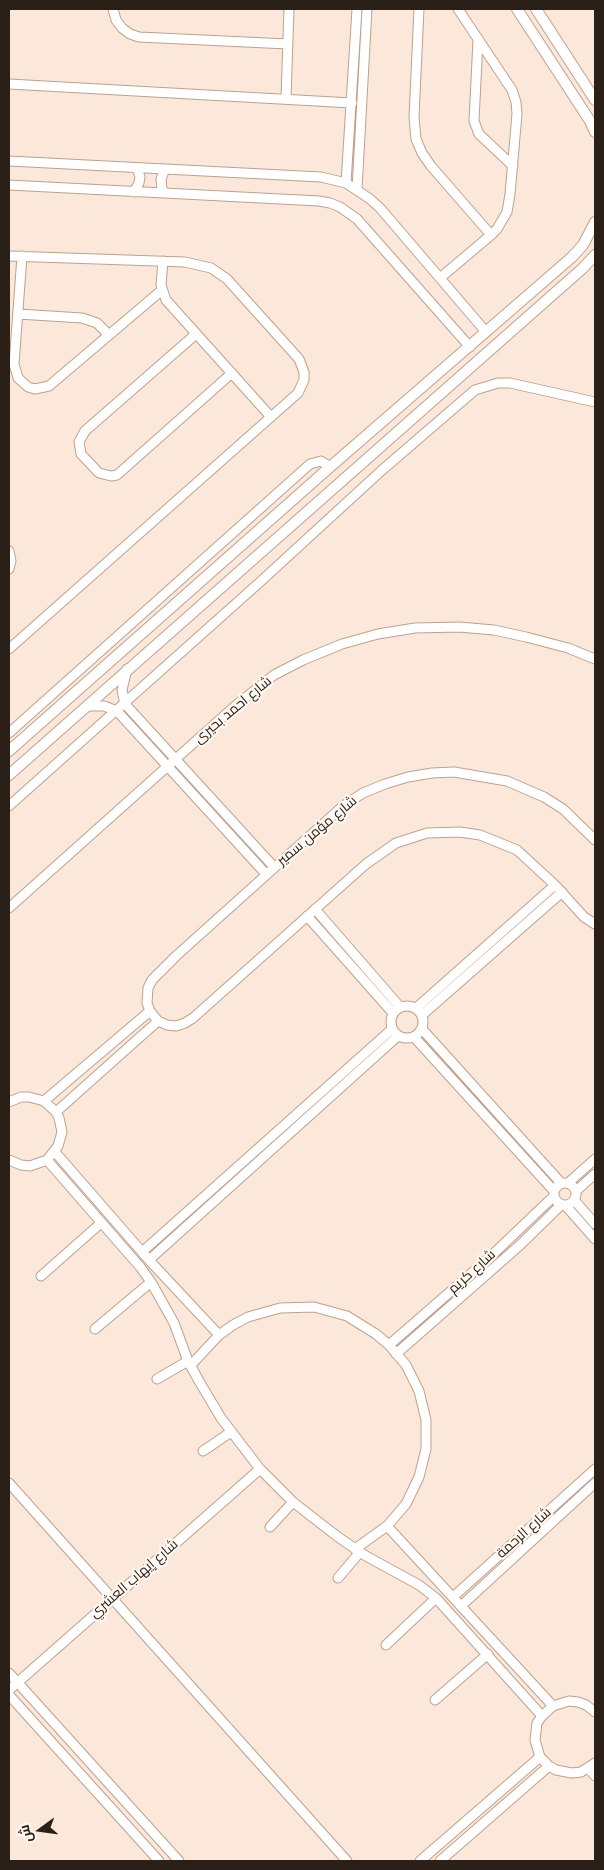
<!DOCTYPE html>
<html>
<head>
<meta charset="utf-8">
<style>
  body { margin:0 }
  #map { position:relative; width:604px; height:1870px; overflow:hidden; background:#fce8da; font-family:"Open Sans",Cairo,sans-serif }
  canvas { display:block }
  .frame { position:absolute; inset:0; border:10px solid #2b2017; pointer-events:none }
  .north { position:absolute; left:15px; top:1805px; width:50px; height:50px; -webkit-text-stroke:4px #fff8f3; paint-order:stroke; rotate:256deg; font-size:14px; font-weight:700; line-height:20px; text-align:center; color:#2b2017 }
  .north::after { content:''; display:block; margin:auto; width:18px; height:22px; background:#2b2017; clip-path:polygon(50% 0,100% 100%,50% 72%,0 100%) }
</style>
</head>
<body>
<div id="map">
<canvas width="604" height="1870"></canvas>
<div class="frame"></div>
<div class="north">ش</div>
</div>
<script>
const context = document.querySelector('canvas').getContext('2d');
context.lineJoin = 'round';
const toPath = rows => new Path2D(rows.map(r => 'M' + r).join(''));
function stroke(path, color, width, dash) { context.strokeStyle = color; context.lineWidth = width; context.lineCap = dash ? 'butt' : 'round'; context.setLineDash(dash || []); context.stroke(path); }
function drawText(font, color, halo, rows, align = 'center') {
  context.font = font + ' "Open Sans",Cairo,sans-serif'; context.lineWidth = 4.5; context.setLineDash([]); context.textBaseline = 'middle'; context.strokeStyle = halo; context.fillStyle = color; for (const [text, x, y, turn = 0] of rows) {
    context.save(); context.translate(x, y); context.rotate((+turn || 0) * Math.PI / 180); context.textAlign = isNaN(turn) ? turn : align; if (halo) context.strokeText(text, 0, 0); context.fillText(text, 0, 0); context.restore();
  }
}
const minor = toPath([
  [113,9,116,20,122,28,130,34,139,37,288,44],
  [419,9,414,117,416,139,422,153,431,166,491,235],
  [478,40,474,121,479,134,513,166],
  [9,84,352,103],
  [286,98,289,9],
  [9,161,321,177,346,183,370,199,380,208,486,332],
  [346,183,357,9],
  [9,185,319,201,330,203,340,207,357,219,470,347],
  [357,189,367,9],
  [134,192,139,183,140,177,137,168],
  [165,193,162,189,161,179,165,169],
  [9,256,185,262,211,268,227,279,299,359,304,372,304,380,298,393,9,649],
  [22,256,14,364,18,378,28,387,35,389,49,386,162,290],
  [163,261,161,285,166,300,271,417],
  [440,278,491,235,497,229,507,212,510,194,517,114,516,102,512,90,458,9],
  [18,314,82,318,97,323,109,335],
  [196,334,85,431,79,442,81,454,99,473,111,476,117,475,232,373],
  [9,551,11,561,9,569],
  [127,669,122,690,125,704,274,867],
  [87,706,104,706,117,711,266,874],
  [9,733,310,464,321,461,330,467],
  [9,806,260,582,381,471,475,390,498,383,510,383,595,402],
  [595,840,563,809,544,797,507,781,454,772,432,773,408,777,385,784,363,793,343,806,176,956,152,980,148,988,147,1003,150,1011,158,1021,167,1025,176,1026,185,1023,193,1018,366,864,396,843,427,833,460,832,480,835,517,850,555,885,584,917,595,924],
  [9,908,235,706,274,675,303,660,342,644,378,634,415,628,459,627,494,630,526,637,568,648,595,659],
  [315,909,400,1007],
  [307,916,393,1013],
  '391 1022a16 16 0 1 1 32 0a16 16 0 1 1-32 0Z',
  [416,1008,555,885],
  [422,1015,562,892],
  [422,1029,561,1183],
  [414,1037,554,1191],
  [44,1101,150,1011],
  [9,1102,21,1097,29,1097,44,1101,56,1112,59,1118,62,1132,58,1146,47,1160,30,1166,21,1165,9,1160],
  [56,1112,158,1021],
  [55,1152,149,1260,219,1335],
  [47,1160,141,1268,151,1282,174,1323,188,1361,199,1381,221,1418,260,1469,293,1502,338,1537,366,1556,419,1585,436,1598,542,1716],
  '554 1194a11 11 0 1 1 22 0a11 11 0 1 1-22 0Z',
  [568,1183,595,1159],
  [576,1191,595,1174],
  [575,1201,595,1224],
  [566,1206,595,1239],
  [142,1252,392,1029],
  [149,1260,398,1036],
  [41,1276,101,1223],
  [95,1329,151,1282],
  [389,1345,489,1258,554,1196],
  [396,1354,520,1245,561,1205],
  [191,1365,219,1335,233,1325,248,1317,280,1308,314,1307,347,1316,376,1334,389,1345,406,1365,419,1391,426,1420,426,1449,419,1477,406,1504,387,1526,355,1549],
  [157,1379,188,1361],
  [203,1451,231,1432],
  [9,1483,347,1861],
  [387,1526,553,1706],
  [270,1527,293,1502],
  [338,1578,360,1552],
  [453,1597,595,1469],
  [461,1606,595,1483],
  [386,1645,436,1598],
  [9,1673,179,1861],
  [9,1690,260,1469],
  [9,1695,159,1861],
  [435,1700,488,1654],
  [595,1712,586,1705,578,1702,569,1701,553,1706,542,1716,537,1723,535,1740,540,1757,549,1766,556,1770,572,1773,581,1772,595,1763],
  [588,1768,595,1776],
  [420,1861,540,1757],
  [440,1861,549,1766]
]);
const tertiary = toPath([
  [517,9,590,121,595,132],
  [536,9,595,100],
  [9,751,330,467,572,257,583,245,595,222],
  [9,775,583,268,595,255]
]);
const streetNames = [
  ["شارع احمد بحيرى",233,710,-40],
  ["شارع مؤمن سمير",317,831,-40],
  ["شارع كريم",472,1272,-42],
  ["شارع الرحمة",524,1533,-42],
  ["شارع إيهاب العشري",134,1579,-41]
];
stroke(minor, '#bfa18a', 11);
stroke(tertiary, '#bfa18a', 12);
stroke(minor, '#fff', 9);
stroke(tertiary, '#fff', 10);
drawText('14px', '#2b2017', '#fff8f3', streetNames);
</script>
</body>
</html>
